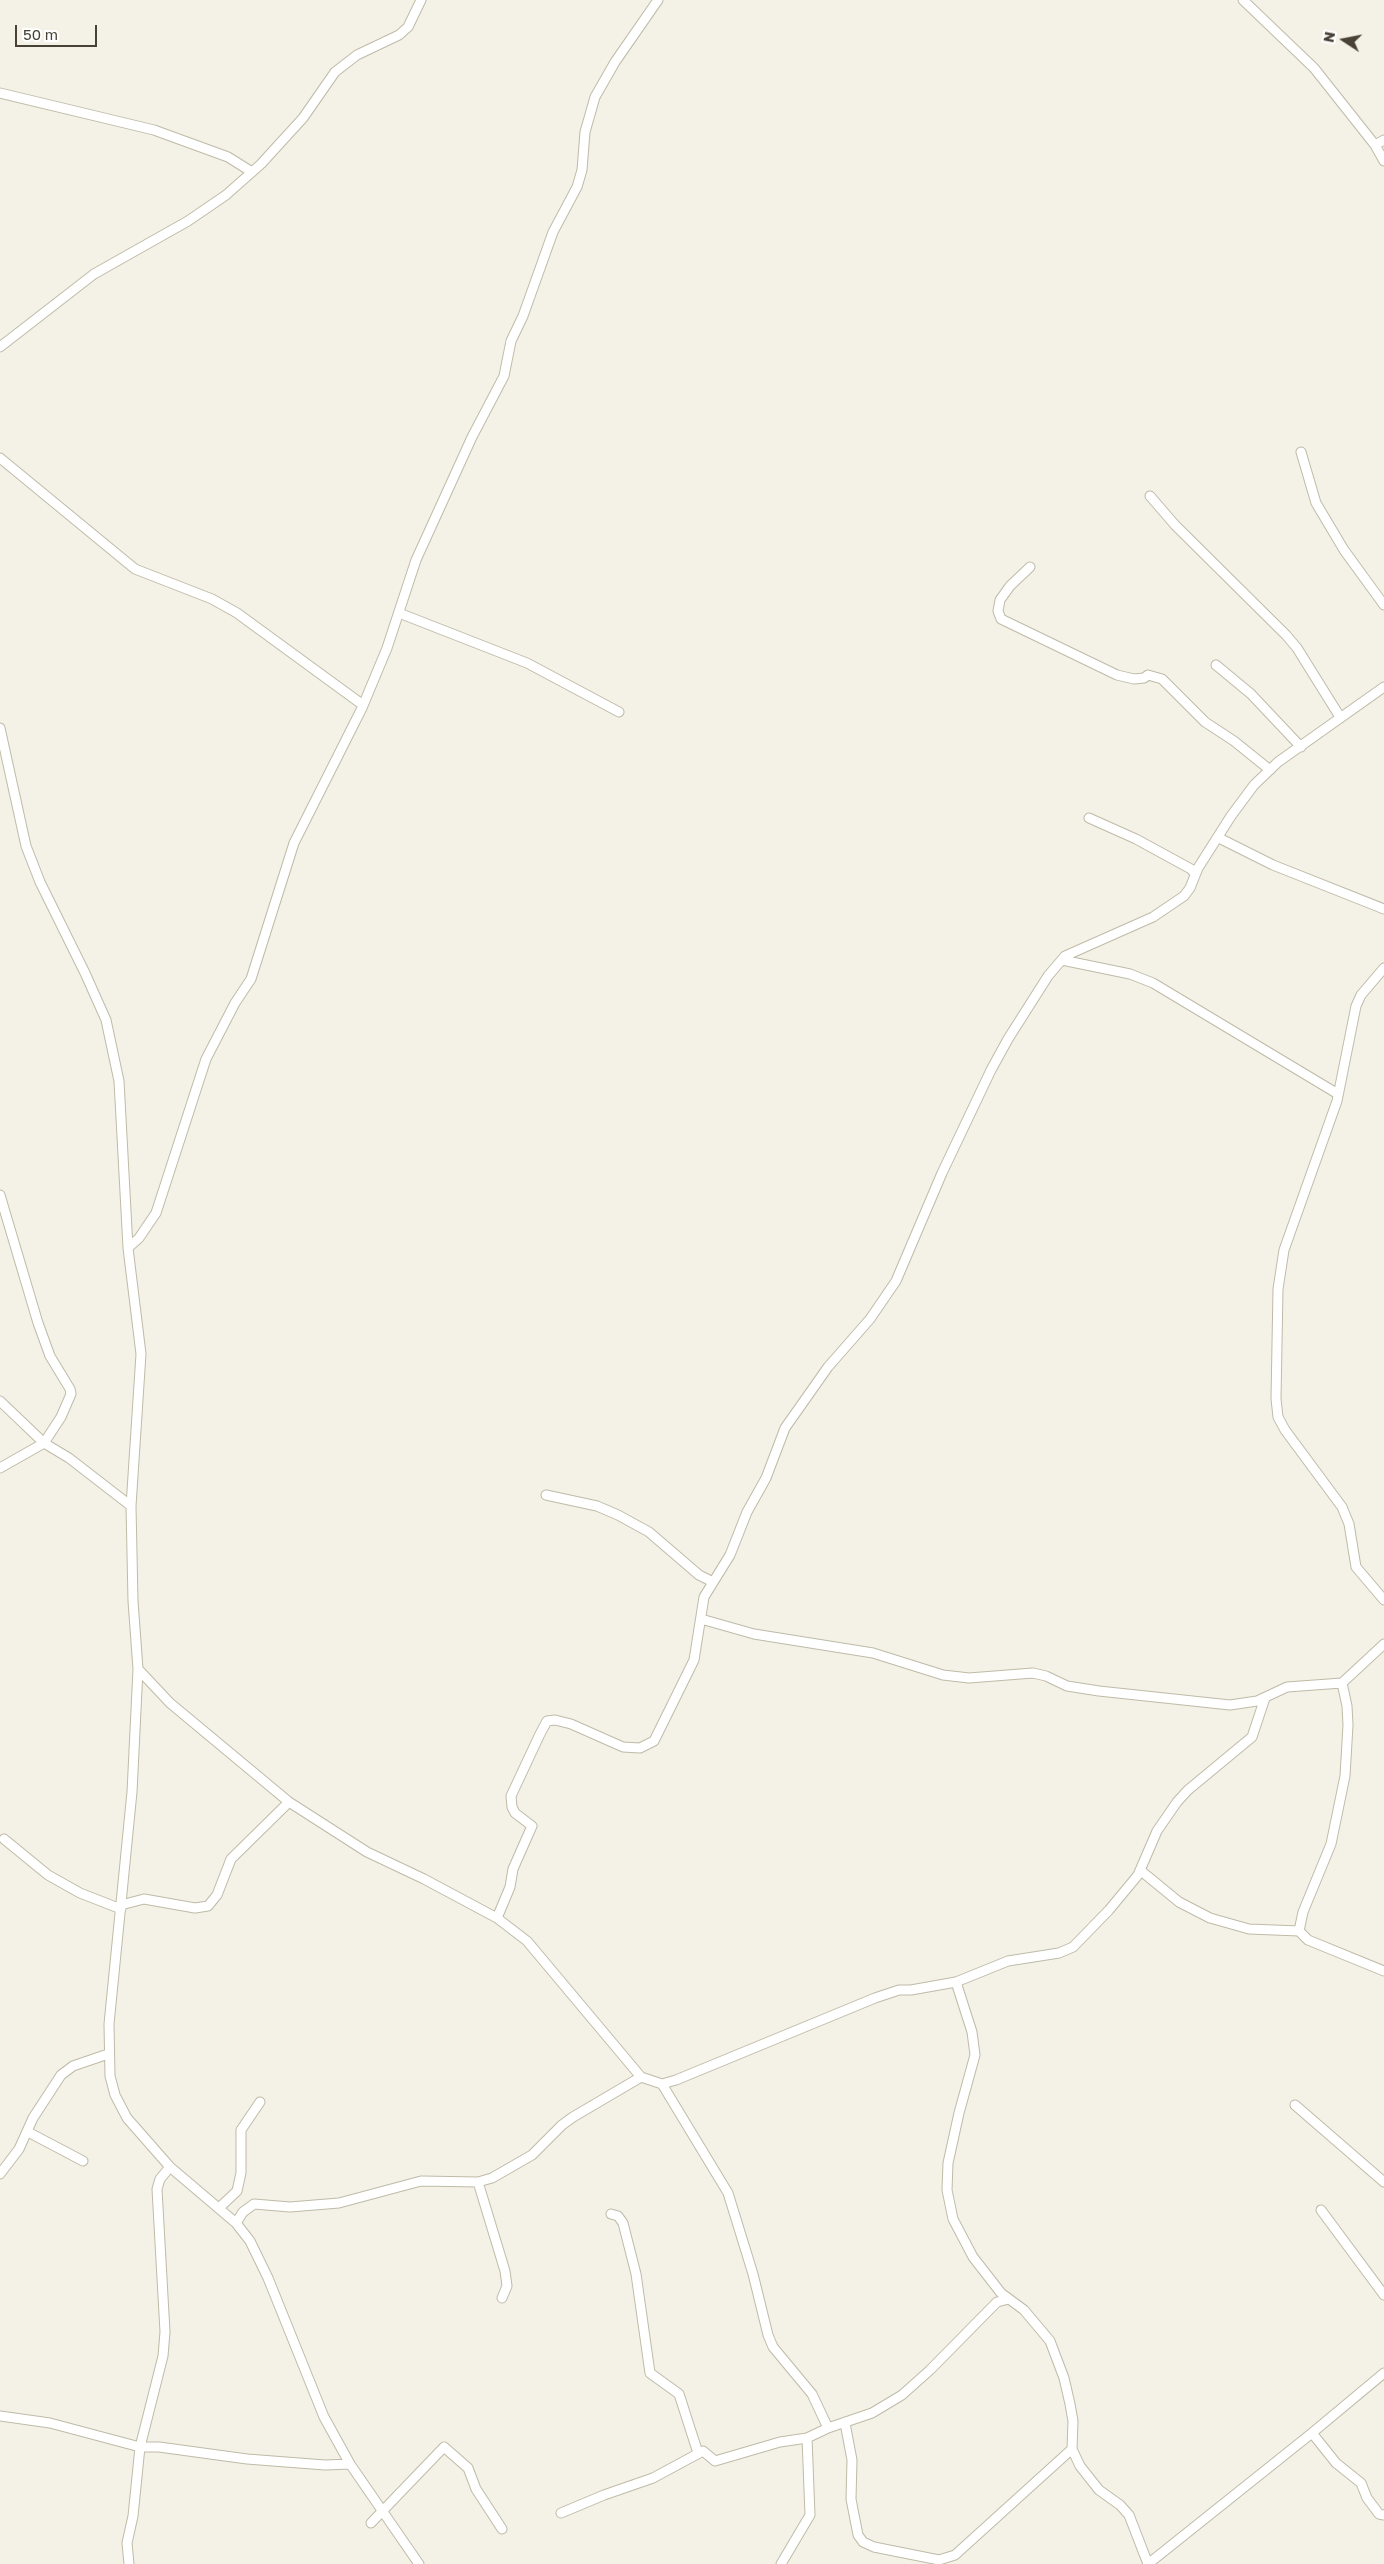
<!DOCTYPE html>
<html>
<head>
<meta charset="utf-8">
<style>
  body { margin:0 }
  #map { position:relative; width:1384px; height:2564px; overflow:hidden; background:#f4f1e6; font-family:"Golos Text",sans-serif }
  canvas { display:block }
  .north { position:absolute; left:1319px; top:15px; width:50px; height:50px; -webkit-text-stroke:4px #fff; paint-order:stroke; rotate:281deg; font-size:14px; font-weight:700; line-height:20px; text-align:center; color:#474235 }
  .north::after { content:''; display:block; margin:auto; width:18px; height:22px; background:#474235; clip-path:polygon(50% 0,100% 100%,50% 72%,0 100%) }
  .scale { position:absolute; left:15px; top:25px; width:82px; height:22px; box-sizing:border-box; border:2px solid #474235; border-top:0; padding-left:6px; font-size:15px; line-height:18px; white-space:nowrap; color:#474235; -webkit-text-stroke:4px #fff; paint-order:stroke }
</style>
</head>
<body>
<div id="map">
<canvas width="1384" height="2564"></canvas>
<div class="north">N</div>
<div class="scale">50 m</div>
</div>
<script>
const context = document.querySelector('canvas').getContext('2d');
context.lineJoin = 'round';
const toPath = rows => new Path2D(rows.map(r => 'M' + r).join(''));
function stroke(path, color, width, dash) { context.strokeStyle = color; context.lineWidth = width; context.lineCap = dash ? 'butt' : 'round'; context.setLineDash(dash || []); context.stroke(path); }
const street = toPath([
  [1243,0,1314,68,1375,145,1384,161],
  [0,93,154,130,228,157,252,172],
  [1375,145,1384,140],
  [0,347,94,274,188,221,226,195,261,164,303,118,335,72,357,55,399,35,408,27,421,0],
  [1301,452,1316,503,1344,550,1384,605],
  [0,458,135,569,212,599,237,613,363,705],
  [1150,496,1175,525,1286,635,1297,648,1340,717],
  [1030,567,1010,586,1000,600,998,611,1001,619,1117,675,1134,679,1144,678,1148,675,1162,679,1205,722,1234,741,1270,770],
  [399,613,527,663,619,712],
  [1216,665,1251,694,1301,747],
  [0,728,26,846,40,882,85,973,106,1020,119,1081,128,1248,141,1354,131,1506,133,1601,138,1669,132,1792,109,2024,110,2076,115,2095,127,2118,170,2167,236,2223,250,2241,268,2278,324,2417,350,2464,419,2564],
  [1089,818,1136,839,1191,869,1195,874],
  [1219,838,1273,865,1384,909],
  [1062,960,1130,974,1153,983,1338,1094],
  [1384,968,1361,995,1356,1006,1337,1101,1284,1250,1278,1289,1276,1399,1278,1417,1285,1430,1342,1507,1349,1524,1356,1567,1384,1600],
  [0,1195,38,1323,50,1356,70,1389,71,1394,61,1417,44,1443,0,1468],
  [128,1248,139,1238,156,1213,206,1059,235,1003,251,979,294,843,362,708,387,648,416,560,472,437,504,376,511,341,523,316,553,232,577,187,582,170,585,132,595,97,615,62,658,0],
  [0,1401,44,1443,69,1458,131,1506],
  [546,1495,597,1506,618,1515,649,1532,699,1575,713,1582],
  [701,1619,754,1634,873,1653,943,1675,969,1678,1033,1673,1046,1676,1067,1686,1099,1691,1230,1705,1257,1701,1287,1687,1342,1683,1384,1644],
  [138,1669,170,1703,289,1802,367,1852,424,1879,497,1918],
  [1342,1683,1347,1706,1348,1725,1345,1776,1331,1844,1303,1912,1299,1931,1308,1940,1384,1971],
  [4,1839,48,1875,80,1893,121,1909],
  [1140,1870,1179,1902,1210,1918,1249,1929,1299,1931],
  [121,1905,144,1899,195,1908,208,1906,217,1895,231,1859,289,1802],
  [956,1982,972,2032,975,2055,959,2113,948,2163,947,2190,953,2219,973,2257,1001,2293,1024,2310,1050,2341,1064,2378,1070,2404,1073,2421,1072,2449,1080,2466,1099,2490,1120,2505,1129,2515,1148,2564],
  [641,2077,662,2084,676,2080,875,1998,899,1990,911,1990,956,1982,1008,1961,1059,1953,1073,1947,1109,1910,1138,1875,1157,1831,1177,1802,1188,1790,1252,1737,1265,1698],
  [662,2084,728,2193,753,2274,768,2335,773,2347,812,2394,828,2428],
  [1295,2105,1384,2182],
  [28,2132,83,2161],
  [0,2174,19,2149,33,2118,61,2075,73,2066,108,2054],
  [478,2182,505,2271,507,2286,502,2298],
  [219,2208,237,2191,241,2173,241,2130,260,2102],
  [1321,2210,1384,2295],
  [611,2214,618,2216,623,2223,636,2274,650,2373,679,2394,698,2453],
  [236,2223,243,2212,254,2204,290,2207,339,2203,421,2181,478,2182,492,2178,532,2155,562,2125,573,2117,641,2077,527,1941,497,1918,510,1887,513,1869,532,1826,515,1813,512,1807,511,1796,540,1734,547,1721,555,1720,571,1724,623,1747,640,1748,654,1741,694,1660,704,1597,730,1555,747,1512,766,1478,785,1428,828,1367,870,1319,896,1281,942,1173,991,1070,1008,1039,1048,976,1065,956,1153,917,1184,896,1190,888,1198,868,1231,816,1254,785,1278,762,1384,687],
  [0,2416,50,2423,140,2447,159,2447,247,2459,325,2465,350,2464],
  [845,2423,852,2460,851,2499,858,2535,863,2542,874,2547,939,2560,955,2555,1072,2449],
  [1312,2433,1336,2463,1361,2483,1367,2498,1379,2514,1384,2515],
  [561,2513,604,2495,653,2478,703,2451,715,2461,780,2442,807,2438,828,2428,872,2413,902,2395,930,2370,997,2302,1009,2299],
  [371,2523,444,2447,468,2468,476,2489,502,2529],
  [129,2564,127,2543,133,2516,140,2447,163,2356,165,2332,157,2189,160,2179,170,2167],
  [781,2564,810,2515,807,2438],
  [1148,2564,1312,2433,1384,2373]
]);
stroke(street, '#bfbba8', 11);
stroke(street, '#fff', 9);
</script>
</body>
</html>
